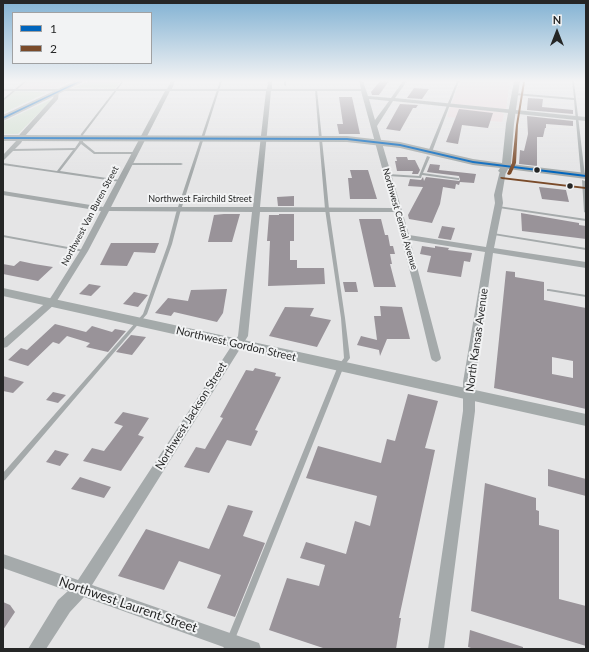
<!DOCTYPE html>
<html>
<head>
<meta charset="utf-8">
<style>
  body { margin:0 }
  #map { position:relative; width:589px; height:652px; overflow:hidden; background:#e5e5e6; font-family:Lato,sans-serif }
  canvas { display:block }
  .frame { position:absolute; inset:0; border:4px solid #252626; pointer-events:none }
  .legend { position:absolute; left:12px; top:12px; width:140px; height:52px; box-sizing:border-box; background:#f2f3f4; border:1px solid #a0a1a2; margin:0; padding:5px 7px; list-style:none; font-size:12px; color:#252626 }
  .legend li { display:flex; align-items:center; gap:8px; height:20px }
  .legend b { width:20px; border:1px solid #a0a1a2 }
  .north { position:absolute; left:537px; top:12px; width:40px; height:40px; -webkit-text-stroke:3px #f2f3f4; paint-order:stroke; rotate:0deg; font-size:11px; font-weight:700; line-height:16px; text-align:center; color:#252626 }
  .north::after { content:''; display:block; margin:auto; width:14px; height:18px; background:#252626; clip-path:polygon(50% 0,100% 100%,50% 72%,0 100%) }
</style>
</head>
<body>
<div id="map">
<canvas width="589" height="652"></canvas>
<div class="frame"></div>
<ul class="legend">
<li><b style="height:5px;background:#0065bd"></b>1</li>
<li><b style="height:5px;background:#7a4b2a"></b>2</li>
</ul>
<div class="north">N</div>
</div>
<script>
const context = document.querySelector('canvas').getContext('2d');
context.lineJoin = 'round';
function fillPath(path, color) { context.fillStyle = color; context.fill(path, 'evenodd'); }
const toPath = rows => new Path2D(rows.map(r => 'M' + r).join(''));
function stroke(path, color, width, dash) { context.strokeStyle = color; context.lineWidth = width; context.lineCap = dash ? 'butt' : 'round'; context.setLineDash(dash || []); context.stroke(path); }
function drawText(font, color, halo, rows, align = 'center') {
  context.font = font + ' Lato,sans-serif'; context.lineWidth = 4; context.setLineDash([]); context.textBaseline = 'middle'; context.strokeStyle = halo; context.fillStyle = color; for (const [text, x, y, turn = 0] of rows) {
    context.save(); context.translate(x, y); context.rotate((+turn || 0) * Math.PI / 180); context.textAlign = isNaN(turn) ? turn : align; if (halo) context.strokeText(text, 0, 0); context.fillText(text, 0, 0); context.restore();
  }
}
const commercial = toPath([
  [23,81,71,81,56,88,12,90],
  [460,81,510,81,506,109,451,105],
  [450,107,501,112,504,114,502,122,447,117]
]);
const green = toPath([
  [89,81,120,81,115,89,73,88],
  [12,91,40,92,46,93,3,113,3,99],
  [54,98,18,134,3,134,3,122]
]);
const building = toPath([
  [380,81,389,81,379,95,372,95,371,92],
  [414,88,429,89,422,99,407,98],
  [339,97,352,97,360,134,339,134,337,124,343,124],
  [528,98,543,99,542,107,573,110,573,114,527,110],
  [400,104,418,105,416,108,413,108,400,131,386,129],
  [459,109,493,113,488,128,462,125,458,144,446,142],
  [527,116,573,121,573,126,546,124,546,128,545,128,543,137,537,137,537,166,519,164,520,150,524,151,528,134],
  [396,157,407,157,408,160,415,160,420,170,418,174,412,174,413,171,397,171,395,161,397,161],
  [430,164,440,165,439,170,476,174,474,183,460,182,459,185,456,184,455,189,443,187,440,204,432,223,409,219,408,215,423,187,408,186,410,179,421,180,423,177,424,181,426,177,459,181,460,180,459,176,427,172],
  [350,170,368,170,377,199,350,199,348,178,352,178],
  [539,187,566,190,569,202,542,199],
  [294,196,294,206,278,206,277,197],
  [521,213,579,223,579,225,586,226,586,239,522,231],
  [224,214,240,214,232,242,208,242,214,215],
  [279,214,294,214,294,241,290,241,290,260,297,260,297,268,324,268,325,284,268,286,270,241,267,241,269,215,279,215],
  [359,219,381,219,385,235,388,235,390,246,393,246,395,254,390,254,392,264,390,264,396,287,374,287],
  [442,226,455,228,451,240,438,238],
  [111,243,159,243,155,253,134,252,127,266,100,265],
  [422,246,435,248,435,246,449,248,448,250,472,253,470,262,464,261,461,277,427,272,431,256,420,254],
  [20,261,34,264,53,267,38,281,3,274,3,264,14,266],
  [506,271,515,272,515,277,544,282,544,300,586,308,586,409,494,388],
  [552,357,573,361,573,378,552,374],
  [343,282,356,282,358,292,345,292],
  [89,284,101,286,91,296,79,294],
  [227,289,223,313,217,322,174,312,171,316,155,313,168,298,188,301,191,290],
  [134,292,148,295,138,307,123,304],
  [380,306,402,307,410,339,387,339,380,356,379,350,357,345,361,336,377,340,374,316,381,316],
  [285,307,314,308,310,316,331,320,317,347,269,336],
  [55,324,86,332,92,326,112,332,115,329,126,331,108,352,86,347,90,343,67,336,59,344,53,342,28,366,8,360,21,348,27,350],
  [131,335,146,337,132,355,116,352],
  [255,368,276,373,275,376,281,377,255,430,258,431,251,446,227,440,209,473,184,467,196,447,205,449,223,418,220,417,246,370,253,371],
  [3,376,24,382,13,393,3,391],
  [53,392,66,395,58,403,46,400],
  [408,394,438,401,425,448,435,450,399,618,401,618,396,649,326,649,269,630,287,578,319,586,325,565,300,558,306,542,346,554,355,521,370,526,377,496,306,478,318,446,381,463,387,439,395,441],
  [123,412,149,418,138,435,144,437,121,471,83,461,92,448,104,451,123,426,114,423],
  [55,450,69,454,60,466,46,462],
  [548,469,586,479,586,496,548,486],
  [80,477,111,487,104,498,71,489],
  [485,483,536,498,536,510,539,511,539,525,559,530,559,599,586,606,586,646,471,611],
  [228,505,253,511,243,536,265,543,235,617,207,608,221,575,179,561,164,590,118,576,146,529,209,549],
  [3,602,10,605,15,612,3,630],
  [470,630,523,647,523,649,474,649,468,647]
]);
const lane = toPath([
  [25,81,27,81,3,101,3,99,25,81],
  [122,81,124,81,83,135,83,142,95,152,136,152,138,153,136,154,94,154,81,144,60,171,120,180,122,181,121,182,3,165,3,163,57,171,73,150,11,151,9,150,11,149,75,148,79,142,81,134,122,81],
  [220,81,222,81,180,213,172,244,147,314,5,480,3,481,3,473,143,314,168,244,176,213,220,81],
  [284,81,286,81,286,86,284,85,284,81],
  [457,81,459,81,432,152,429,153,428,152,457,81],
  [572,81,574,81,576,99,585,176,583,177,581,176,574,100,515,95,514,94,515,93,574,98,572,81],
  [316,89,317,90,329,209,345,318,350,358,344,366,231,649,223,649,338,366,344,358,341,318,325,209,315,90,316,89],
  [427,156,430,157,423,173,458,178,459,178,459,180,422,175,421,178,420,178,388,176,386,175,388,174,419,176,427,156],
  [128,163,181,163,183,164,181,165,128,165,128,163],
  [582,180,585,181,586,193,586,213,584,212,582,180],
  [498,206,586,219,586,221,499,208,497,207,498,206],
  [493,233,586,248,586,250,494,235,492,234,493,233],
  [3,235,84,250,86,251,84,252,3,237,3,235],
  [547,289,549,289,586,295,586,297,549,291,547,291,547,289]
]);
const street = toPath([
  [171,81,175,81,172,89,267,89,268,81,272,81,272,89,361,89,359,81,363,81,368,96,391,98,403,81,407,81,395,98,586,117,586,121,393,101,377,126,409,235,486,247,495,203,494,195,500,171,503,169,506,171,502,195,503,203,494,248,586,262,586,268,493,253,475,382,475,411,444,649,428,649,463,411,463,382,485,252,410,240,441,358,440,360,436,362,432,360,431,358,413,283,394,212,260,212,248,336,92,585,253,641,259,643,261,649,229,649,84,597,70,612,46,649,28,649,58,600,68,591,3,568,3,554,78,580,238,336,252,212,109,211,88,251,55,304,7,347,3,348,3,339,49,300,53,294,80,251,101,211,3,195,3,191,103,207,165,91,59,91,58,99,25,136,21,143,3,161,3,155,16,141,20,134,53,98,55,91,3,91,3,89,167,89,171,81],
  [170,91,266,91,253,207,111,207,170,91],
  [271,91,361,91,393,208,260,207,271,91],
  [369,99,389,101,375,120,369,99]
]);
const secondary = toPath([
  [514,81,520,81,514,124,511,164,586,173,586,179,508,169,506,173,503,174,498,171,500,168,473,165,400,148,347,142,3,141,3,135,347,136,400,142,473,159,502,163,506,124,514,81],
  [3,288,586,414,586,426,3,296,3,288]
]);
const primary = toPath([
  [75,81,85,81,3,121,3,115,75,81]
]);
const bus1 = toPath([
  [79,81,82,81,3,119,3,117,79,81],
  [3,137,347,138,400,144,473,161,586,175,586,177,473,163,400,146,347,140,3,139,3,137]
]);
const bus2 = toPath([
  [524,81,525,82,518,125,516,163,511,174,509,175,507,174,512,163,516,125,523,82,524,81],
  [501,177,585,187,586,187,586,189,502,179,500,178,501,177]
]);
const markers = [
  [537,170,3.5,"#252626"],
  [570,186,3.5,"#252626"]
];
const farStreetnames = [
  ["Northwest Fairchild Street",200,199],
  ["Northwest Van Buren Street",90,216,-62],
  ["Northwest Central Avenue",400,219,74]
];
const streetNames = [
  ["North Kansas Avenue",477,340,-82],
  ["Northwest Gordon Street",236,344,13],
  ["Northwest Jackson Street",191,416,-58]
];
const nearStreetnames = [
  ["Northwest Laurent Street",128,605,19]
];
fillPath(commercial, '#eadcdf');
fillPath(green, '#d3e1d2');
fillPath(building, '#999399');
fillPath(lane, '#a5aaab');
fillPath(street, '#a5aaab');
fillPath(secondary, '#a4aaaa');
fillPath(primary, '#a8aeaf');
fillPath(bus1, '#0065bd');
fillPath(bus2, '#7a4b2a');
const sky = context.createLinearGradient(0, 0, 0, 172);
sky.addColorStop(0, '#82b2d3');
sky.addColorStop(0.47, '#f3f3f4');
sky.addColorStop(1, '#f3f3f400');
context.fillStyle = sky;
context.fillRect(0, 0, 589, 172);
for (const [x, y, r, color] of markers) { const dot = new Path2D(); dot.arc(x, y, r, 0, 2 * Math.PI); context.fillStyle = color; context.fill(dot); stroke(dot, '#f2f3f4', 1.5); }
drawText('9px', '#252626', '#f2f3f4', farStreetnames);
drawText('11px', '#252626', '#f2f3f4', streetNames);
drawText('13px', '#252626', '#f2f3f4', nearStreetnames);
</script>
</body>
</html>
